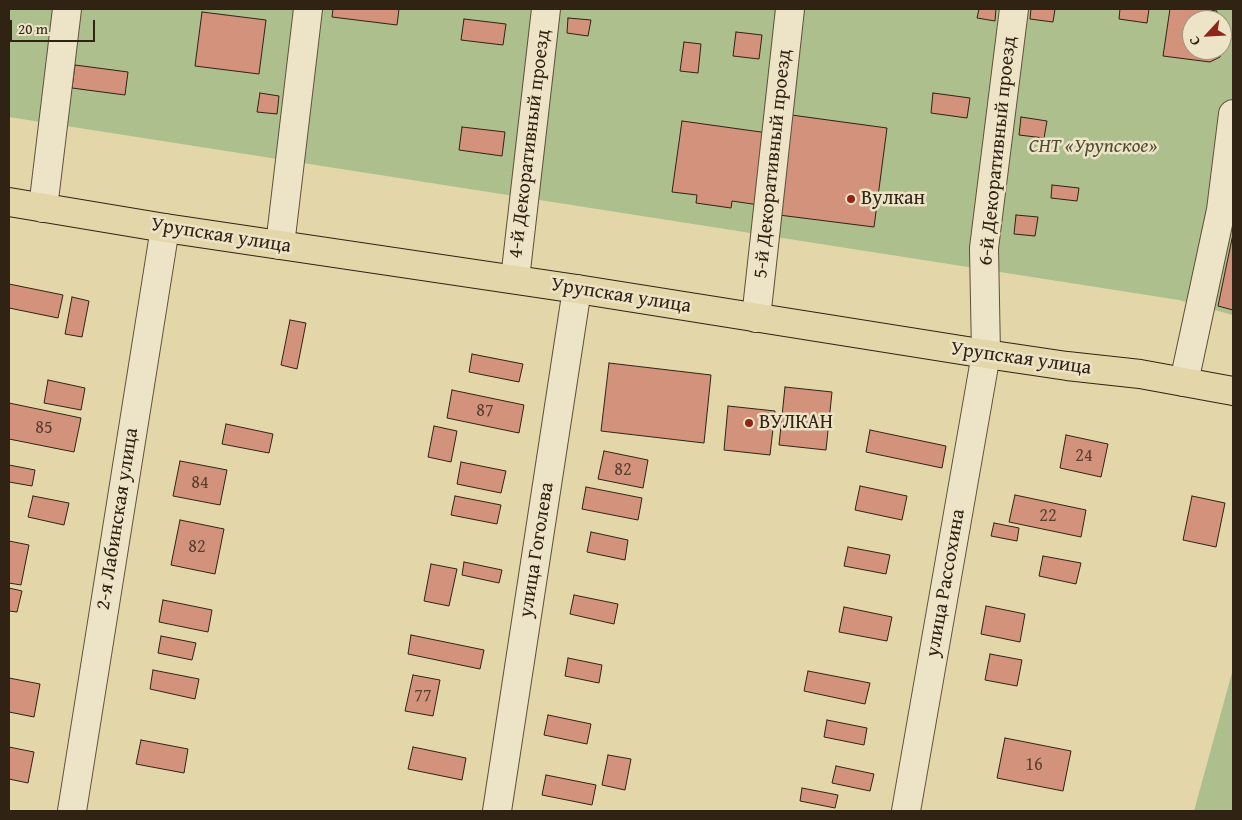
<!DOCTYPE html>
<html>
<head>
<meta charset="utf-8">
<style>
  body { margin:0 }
  #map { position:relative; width:1242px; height:820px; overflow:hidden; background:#e3d6a9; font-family:"Gentium Book Plus",serif }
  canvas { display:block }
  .frame { position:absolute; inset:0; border:10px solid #312314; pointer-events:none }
  .north { position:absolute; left:1182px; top:10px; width:50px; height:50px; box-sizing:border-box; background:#ede4c7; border:1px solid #a2977f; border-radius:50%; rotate:245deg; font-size:14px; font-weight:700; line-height:20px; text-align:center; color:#312314 }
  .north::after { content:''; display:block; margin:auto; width:18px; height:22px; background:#8f2418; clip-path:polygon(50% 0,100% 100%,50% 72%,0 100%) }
  .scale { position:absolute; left:10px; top:20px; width:85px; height:22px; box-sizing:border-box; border:2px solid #312314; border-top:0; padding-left:6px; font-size:15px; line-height:18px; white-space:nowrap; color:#312314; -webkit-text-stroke:4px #ede4c7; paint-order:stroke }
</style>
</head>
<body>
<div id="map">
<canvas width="1242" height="820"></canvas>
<div class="frame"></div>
<div class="north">С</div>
<div class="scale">20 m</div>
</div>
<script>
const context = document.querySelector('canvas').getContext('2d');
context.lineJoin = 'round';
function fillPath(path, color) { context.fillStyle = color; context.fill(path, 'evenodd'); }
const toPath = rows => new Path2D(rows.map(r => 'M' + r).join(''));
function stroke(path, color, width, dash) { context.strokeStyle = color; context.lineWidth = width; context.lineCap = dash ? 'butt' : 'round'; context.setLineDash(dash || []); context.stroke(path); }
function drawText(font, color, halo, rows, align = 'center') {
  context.font = font + ' "Gentium Book Plus",serif'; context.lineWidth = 5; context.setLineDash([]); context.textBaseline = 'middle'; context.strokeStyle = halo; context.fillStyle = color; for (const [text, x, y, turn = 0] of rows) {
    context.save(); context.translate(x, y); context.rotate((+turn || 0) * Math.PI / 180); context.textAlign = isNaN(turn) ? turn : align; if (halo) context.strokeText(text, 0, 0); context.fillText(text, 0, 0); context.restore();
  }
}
const green = toPath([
  [9,9,1233,9,1233,315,1179,300,9,117],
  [1192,20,1222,20,1222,50,1192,50],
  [1233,669,1233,811,1194,811]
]);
const building = toPath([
  [333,9,399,9,397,25,332,17,333,9],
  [979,9,996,9,995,21,977,18,979,9],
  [1031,9,1055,9,1053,22,1030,19,1031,9],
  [1120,9,1149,9,1147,23,1119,19,1120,9],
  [1170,9,1202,9,1217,11,1216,20,1192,20,1192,50,1221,50,1220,57,1210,62,1163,56,1170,9],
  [202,12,266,20,259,74,195,66,202,12],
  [568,18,591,20,588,36,567,33,568,18],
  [464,19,506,24,503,45,461,40,464,19],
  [736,32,762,35,759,59,733,56,736,32],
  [684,42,701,44,698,73,680,71,684,42],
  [75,65,128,72,125,95,72,88,75,65],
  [260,93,279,96,277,114,257,112,260,93],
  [933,93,970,98,967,118,931,113,933,93],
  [784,114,887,128,874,227,771,214,784,114],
  [1021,117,1047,121,1044,138,1019,135,1021,117],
  [682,121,768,133,759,205,732,201,731,208,696,203,697,195,672,192,682,121],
  [462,127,505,132,502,156,459,150,462,127],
  [1052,185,1079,188,1077,201,1051,198,1052,185],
  [1016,215,1038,217,1035,236,1014,234,1016,215],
  [1233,234,1233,310,1218,306,1233,234],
  [9,284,63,295,58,318,9,308,9,284],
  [72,297,89,301,82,337,65,334,72,297],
  [290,320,306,323,297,369,281,365,290,320],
  [472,354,523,364,519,382,469,372,472,354],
  [609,363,711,375,704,443,601,431,609,363],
  [48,380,85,388,81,410,44,403,48,380],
  [785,387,832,392,826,450,779,445,785,387],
  [452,390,524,405,519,433,447,418,452,390],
  [9,403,81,418,74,452,9,439,9,403],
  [728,406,775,411,770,455,724,450,728,406],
  [226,424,273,434,269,453,222,444,226,424],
  [434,426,457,431,451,462,428,457,434,426],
  [870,430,946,446,942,468,866,452,870,430],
  [1066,435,1108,444,1101,477,1060,468,1066,435],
  [604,451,648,460,643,488,598,479,604,451],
  [180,461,227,470,220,505,173,496,180,461],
  [461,462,506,471,501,493,457,484,461,462],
  [9,465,35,470,32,486,9,482,9,465],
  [860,486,907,496,902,520,855,510,860,486],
  [586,487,642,498,638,520,582,509,586,487],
  [1015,495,1086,510,1081,537,1009,522,1015,495],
  [33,496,69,503,64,525,28,517,33,496],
  [455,496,501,505,497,524,451,515,455,496],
  [1192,496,1225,503,1216,547,1183,540,1192,496],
  [180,520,224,529,215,574,171,565,180,520],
  [994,523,1019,528,1017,541,991,536,994,523],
  [591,532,628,540,625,560,587,552,591,532],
  [9,541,29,545,21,585,9,583,9,541],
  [848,547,890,555,886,574,844,566,848,547],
  [1043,556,1081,563,1076,584,1039,576,1043,556],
  [464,562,502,570,499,583,462,575,464,562],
  [431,564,457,569,449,606,424,601,431,564],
  [9,588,22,591,17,612,9,611,9,588],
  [574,595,618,604,614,624,570,614,574,595],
  [163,600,212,610,208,632,159,622,163,600],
  [986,606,1025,614,1020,642,981,634,986,606],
  [844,607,892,617,887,641,839,632,844,607],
  [411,635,484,650,480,669,408,654,411,635],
  [161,636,196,643,192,660,158,653,161,636],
  [990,654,1022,660,1017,686,985,680,990,654],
  [568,658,602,665,599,683,565,676,568,658],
  [153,670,199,679,195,699,150,689,153,670],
  [808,671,870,683,865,704,804,691,808,671],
  [413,675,440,680,433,716,405,711,413,675],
  [9,678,40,684,34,717,9,712,9,678],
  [548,715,591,724,587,744,544,735,548,715],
  [827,720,867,728,864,745,824,737,827,720],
  [1005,738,1071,751,1063,791,997,778,1005,738],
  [141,740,188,749,184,773,136,764,141,740],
  [9,747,34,752,28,783,9,779,9,747],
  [413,747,466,758,462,780,408,769,413,747],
  [608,755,631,759,625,790,602,785,608,755],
  [836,766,874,774,870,791,832,783,836,766],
  [546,775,596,785,592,805,542,795,546,775],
  [802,788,838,795,835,808,800,801,802,788]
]);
const minor = toPath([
  [43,208,67,9],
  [280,245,308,9],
  [515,279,546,9],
  [756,318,790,9],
  [1184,382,1221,210,1233,114],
  [72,811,165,228],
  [497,811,577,289],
  [906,811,986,354,984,248,1014,9]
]);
const primary = toPath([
  [9,202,165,228,577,289,986,354,1067,366,1140,374,1233,391]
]);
const markers = [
  [851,199,5,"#8f2418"],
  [749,423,5,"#8f2418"]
];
const numberNames = [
  ["87",485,411],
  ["85",44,428],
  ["24",1084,456],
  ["82",623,470],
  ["84",200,483],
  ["22",1048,516],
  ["82",197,547],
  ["77",423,696],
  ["16",1034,765]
];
const streetNames = [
  ["4-й Декоративный проезд",530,144,-83],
  ["6-й Декоративный проезд",998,151,-84],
  ["5-й Декоративный проезд",773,164,-84],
  ["Урупская улица",221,236,9],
  ["Урупская улица",621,296,9],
  ["Урупская улица",1021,359,8],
  ["2-я Лабинская улица",118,519,-81],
  ["улица Гоголева",537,550,-81],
  ["улица Рассохина",946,583,-80]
];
const parkNames = [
  ["СНТ «Урупское»",1093,147]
];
const poiNames = [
  ["Вулкан",861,199],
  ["ВУЛКАН",759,423]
];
fillPath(green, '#adbf8d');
fillPath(building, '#d2927c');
stroke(building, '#312314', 1);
stroke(minor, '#5e5039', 30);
stroke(primary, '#312314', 30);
stroke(minor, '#ede4c7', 28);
stroke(primary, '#e3d6a9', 28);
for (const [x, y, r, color] of markers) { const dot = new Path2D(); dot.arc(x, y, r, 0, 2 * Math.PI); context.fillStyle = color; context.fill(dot); stroke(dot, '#ede4c7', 2); }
drawText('18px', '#593f2e', null, numberNames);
drawText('20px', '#312314', '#ede4c7', streetNames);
drawText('italic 20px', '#504a32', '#ede4c7', parkNames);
drawText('20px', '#312314', '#ede4c7', poiNames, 'left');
</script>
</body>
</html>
